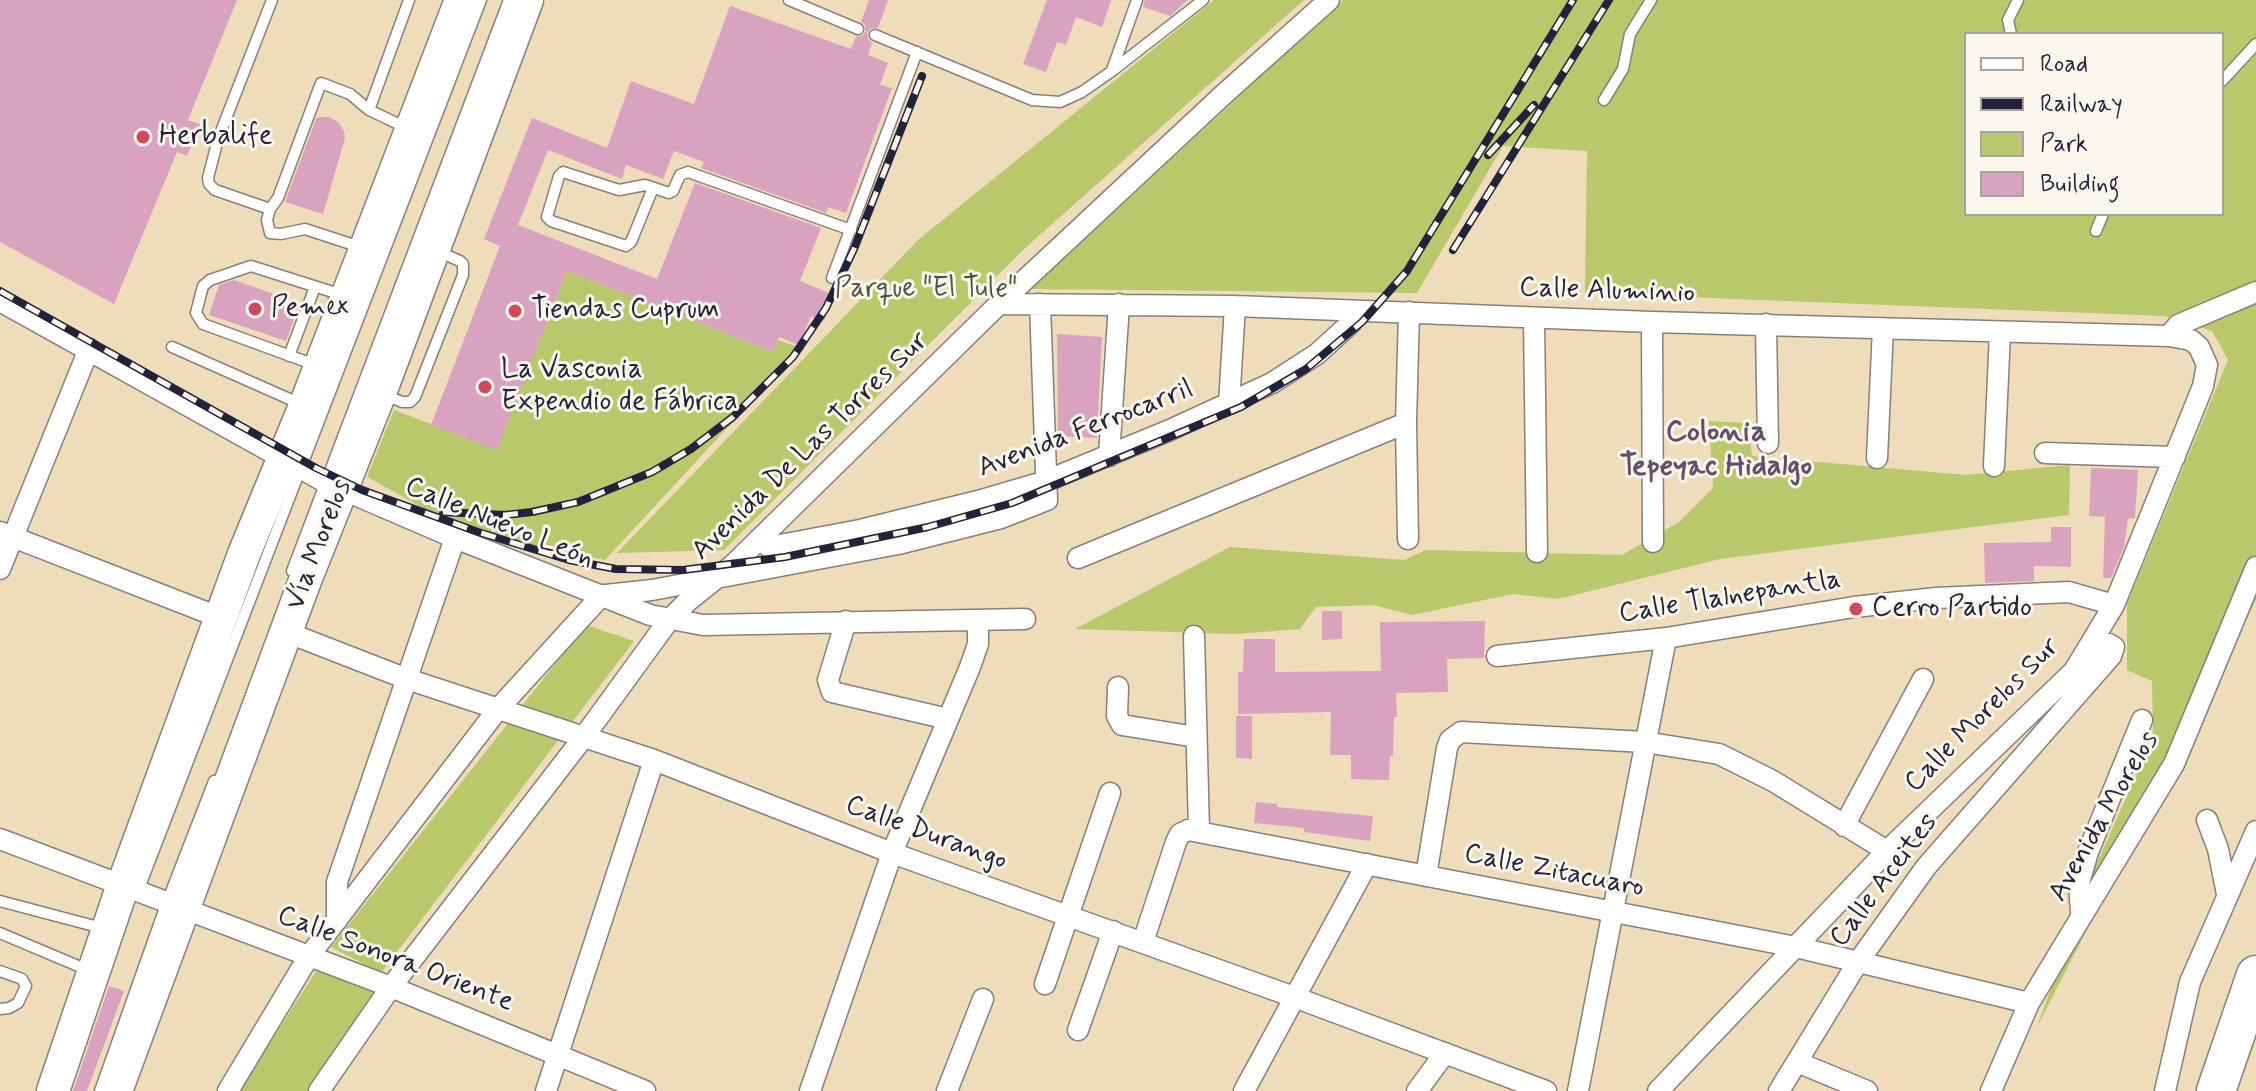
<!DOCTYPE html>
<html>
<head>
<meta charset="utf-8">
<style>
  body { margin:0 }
  #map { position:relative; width:2256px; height:1091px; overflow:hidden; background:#efdcba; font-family:Mynerve,sans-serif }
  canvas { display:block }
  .legend { position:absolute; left:1964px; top:32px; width:260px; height:184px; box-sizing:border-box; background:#fbf7ec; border:2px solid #a4a2a5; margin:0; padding:10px 14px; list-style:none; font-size:24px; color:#22223b }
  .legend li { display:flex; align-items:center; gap:16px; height:40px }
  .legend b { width:40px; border:2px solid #a4a2a5 }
</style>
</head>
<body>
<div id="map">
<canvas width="2256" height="1091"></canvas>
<ul class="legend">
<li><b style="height:10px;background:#fff"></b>Road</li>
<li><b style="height:10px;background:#22223b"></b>Railway</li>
<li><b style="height:22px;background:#b8c86b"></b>Park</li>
<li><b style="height:22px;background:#d9a3c0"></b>Building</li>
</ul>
</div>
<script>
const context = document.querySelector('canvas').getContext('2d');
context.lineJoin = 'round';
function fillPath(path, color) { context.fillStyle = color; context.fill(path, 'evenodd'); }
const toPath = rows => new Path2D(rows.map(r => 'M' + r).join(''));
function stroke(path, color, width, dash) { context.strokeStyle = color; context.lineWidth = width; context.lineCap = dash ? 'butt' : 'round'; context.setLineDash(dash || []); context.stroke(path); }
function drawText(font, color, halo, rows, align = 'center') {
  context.font = font + ' Mynerve,sans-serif'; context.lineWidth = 6; context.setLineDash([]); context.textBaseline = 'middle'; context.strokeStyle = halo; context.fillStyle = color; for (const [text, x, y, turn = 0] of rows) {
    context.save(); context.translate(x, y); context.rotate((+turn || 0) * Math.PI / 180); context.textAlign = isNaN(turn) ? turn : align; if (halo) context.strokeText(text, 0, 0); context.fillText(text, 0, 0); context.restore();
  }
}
const green = toPath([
  [1214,0,1304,0,1024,249,724,550,617,553,918,240],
  [1343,0,2256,0,2256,600,2037,1027,2096,865,2153,738,2152,681,2127,670,2127,604,2228,360,2212,331,2164,316,1585,293,1587,151,1503,146,1417,293,1032,289],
  [1966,34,2222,34,2222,214,1966,214],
  [567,271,773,352,778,340,801,348,605,560,467,532,367,477,394,410,497,449],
  [1709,421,1748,423,1752,456,1965,475,2070,465,2069,515,1720,559,1558,599,1513,594,1412,615,1373,605,1316,607,1300,629,1236,634,1075,629,1230,547,1404,560,1426,550,1622,555,1679,522,1713,488],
  [586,625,634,641,381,973,331,947],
  [326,956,391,987,318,1091,239,1091]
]);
const building = toPath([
  [0,0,237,0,188,120,200,124,187,156,177,152,114,304,0,242],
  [869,0,888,0,878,28,871,28,867,33,868,39,872,43,868,55,888,63,880,85,892,88,846,213,828,207,826,213,701,168,704,162,674,151,663,179,626,165,622,179,548,150,518,225,657,279,695,183,821,228,800,281,834,295,824,321,811,316,799,345,779,337,773,352,567,271,497,450,431,425,500,246,484,239,532,118,607,148,631,81,694,104,730,6,851,49,856,37,862,36,866,31,865,25,861,22],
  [1047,0,1111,0,1102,27,1076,17,1066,45,1057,42,1046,72,1023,64],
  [1145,0,1188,0,1170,16,1143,7],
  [319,117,329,117,338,122,344,131,345,138,323,214,285,202,316,119],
  [234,280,300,303,286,341,209,315,219,285],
  [1057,334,1102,337,1097,438,1058,436],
  [2091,468,2138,470,2135,518,2128,519,2124,547,2111,578,2103,578,2105,517,2089,516],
  [2051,527,2071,527,2071,567,2034,566,2034,581,1985,583,1984,543,2051,542],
  [1322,611,1342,611,1342,639,1322,640],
  [1485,621,1484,658,1447,659,1448,692,1396,693,1397,717,1394,717,1393,756,1390,756,1389,780,1351,779,1351,755,1330,755,1331,712,1238,714,1238,672,1243,672,1244,639,1275,639,1275,672,1381,671,1380,622],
  [1236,716,1252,716,1252,759,1236,758],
  [1256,802,1277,804,1277,807,1373,816,1370,841,1304,832,1304,828,1254,823],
  [109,986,124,991,87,1091,73,1091]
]);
const lane = toPath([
  [272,0,218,139,208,178,209,184,215,190,270,209,278,198,321,83,350,94,369,110,409,0],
  [789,0,858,29],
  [2011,34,2008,20,2018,0],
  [875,35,1032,100,1060,102,1082,92,1112,71,1203,0],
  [1112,70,1137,0],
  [2222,81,2256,44],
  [1604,100,1623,69,1630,34,1651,0],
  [369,110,409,129],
  [653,188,631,242,626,246,551,221,547,217,559,176,563,172,619,190,645,185,669,193,673,191,680,175,688,172,851,230],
  [270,209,267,220,270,233,281,234,305,229,360,247],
  [2096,231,2103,214],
  [832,278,917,52],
  [172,347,303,405],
  [289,356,315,287],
  [318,366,203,324,196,313,203,286,210,280,251,266,342,295],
  [385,395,402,402,410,402,415,397,463,275,463,264,460,261,439,252],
  [292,571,509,0],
  [137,894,481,0],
  [0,901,102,928],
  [0,933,90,971],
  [0,971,22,979,26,986,18,1003,9,1008,0,1009],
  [100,1091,167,902,214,781]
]);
const street = toPath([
  [0,301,325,482,455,538,650,615,703,625,1025,619],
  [999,304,1235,306,1652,322,2169,336,2191,340,2199,347,2207,365,2203,386,2193,411,2114,605,2074,671,1887,851,1658,1091],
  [1534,318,1537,552],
  [1652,322,1653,542],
  [1766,324,1768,443],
  [2169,336,2178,325,2256,292],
  [1229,404,1235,306],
  [2045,453,2175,457],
  [1109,456,1119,304],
  [1877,458,1883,328],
  [1994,466,2000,332],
  [0,532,221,618],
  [759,539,769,547,860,530,978,501,1046,481,1170,430,1272,383,1317,354,1351,323,1359,311],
  [1408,539,1406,423,1409,312],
  [1078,558,1406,423],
  [0,569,89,349],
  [606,595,652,590,898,544,1001,518,1047,500,1040,304],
  [846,621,828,680,832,692,948,719],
  [286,632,407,679,654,760,892,853,1294,997,1546,1091],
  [1194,636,1199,831],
  [1497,656,1666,638,1854,607,1936,598,2069,592,2114,605],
  [1118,687,1117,716,1122,725,1196,737],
  [2207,820,2218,849,2227,894],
  [1844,826,1923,679],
  [0,839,391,987,645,1091],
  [1426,876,1447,748,1450,740,1461,732,1645,742,1719,754,1773,781,1887,851],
  [2081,913,2079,883,2088,852,2142,720],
  [337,920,337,882,455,538],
  [1143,942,1176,842,1180,834,1188,830,1796,947,2029,1003],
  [1045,984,1110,793],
  [1078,1030,1113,931],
  [1797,1062,1867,1091],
  [228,1091,309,956,498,709,602,595],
  [319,1091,391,987,583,738,669,620,688,601,733,565,999,304,1223,95,1329,0],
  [546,1091,654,760],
  [810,1091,892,853,970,667,978,644,978,621],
  [947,1091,983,999],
  [1244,1091,1367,864],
  [1417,1091,1445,1053],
  [1578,1091,1666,638],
  [1779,1091,1858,962,1926,867,2111,656,2114,647,2109,644,2104,646,2087,662],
  [1991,1091,2029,1003,2174,764,2256,567],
  [2165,1091,2190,982,2256,831]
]);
const primary = toPath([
  [53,1091,123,885,244,554,305,406,461,0],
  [116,1091,306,578,380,393,527,0]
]);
const highway = toPath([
  [2216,1091,2256,975]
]);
const rail = toPath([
  [1488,155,1534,105],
  [1453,250,1609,0],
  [0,291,316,468,362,490,478,532,569,560,616,569,683,570,785,557,928,527,1012,503,1241,407,1306,369,1362,322,1407,271,1573,0],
  [443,512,505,515,532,512,578,502,652,472,691,449,733,417,793,357,826,308,854,249,922,76]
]);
const markers = [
  [143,137,8,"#d1495b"],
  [255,309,8,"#d1495b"],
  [515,311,8,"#d1495b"],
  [485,387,8,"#d1495b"],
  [1856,609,8,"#d1495b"]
];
const poiNames = [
  ["Herbalife",159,137],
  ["Pemex",271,309],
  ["Tiendas Cuprum",531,311],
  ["La Vasconia",501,371],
  ["Expendio de Fábrica",501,403],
  ["Cerro Partido",1872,609]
];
const parkNames = [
  ["Parque \"El Tule\"",926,290]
];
const streetNames = [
  ["Calle Aluminio",1607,292,2],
  ["Avenida Ferrocarril",1086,430,-21],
  ["Avenida De Las Torres Sur",811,447,-44],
  ["Calle Nuevo León",499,524,22],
  ["Vía Morelos",320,545,-69],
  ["Calle Tlalnepantla",1730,598,-9],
  ["Calle Morelos Sur",1983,716,-45],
  ["Avenida Morelos",2105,817,-60],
  ["Calle Durango",926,834,20],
  ["Calle Zitacuaro",1554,872,11],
  ["Calle Aceites",1885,881,-53],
  ["Calle Sonora Oriente",395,960,21]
];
const neighbourhoodNames = [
  ["Colonia",1716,434],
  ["Tepeyac Hidalgo",1716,468]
];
fillPath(green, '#b8c86b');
fillPath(building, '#d9a3c0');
stroke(lane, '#887f7a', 13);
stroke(street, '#887f7a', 23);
stroke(primary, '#887f7a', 35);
stroke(highway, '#887f7a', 41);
stroke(lane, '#fff', 10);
stroke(street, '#fff', 20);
stroke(primary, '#fff', 32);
stroke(highway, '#fff', 38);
stroke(rail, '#22223b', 8);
stroke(rail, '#fbf7ec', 5, [15]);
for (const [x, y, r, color] of markers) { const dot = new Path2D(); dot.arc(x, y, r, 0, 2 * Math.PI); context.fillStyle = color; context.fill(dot); stroke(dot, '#fbf7ec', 3); }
drawText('28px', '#22223b', '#fbf7ec', poiNames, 'left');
drawText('28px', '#4f5449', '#fbf7ec', parkNames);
drawText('28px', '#22223b', '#fbf7ec', streetNames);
drawText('bold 30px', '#624f6a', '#fbf7ec', neighbourhoodNames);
</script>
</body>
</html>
